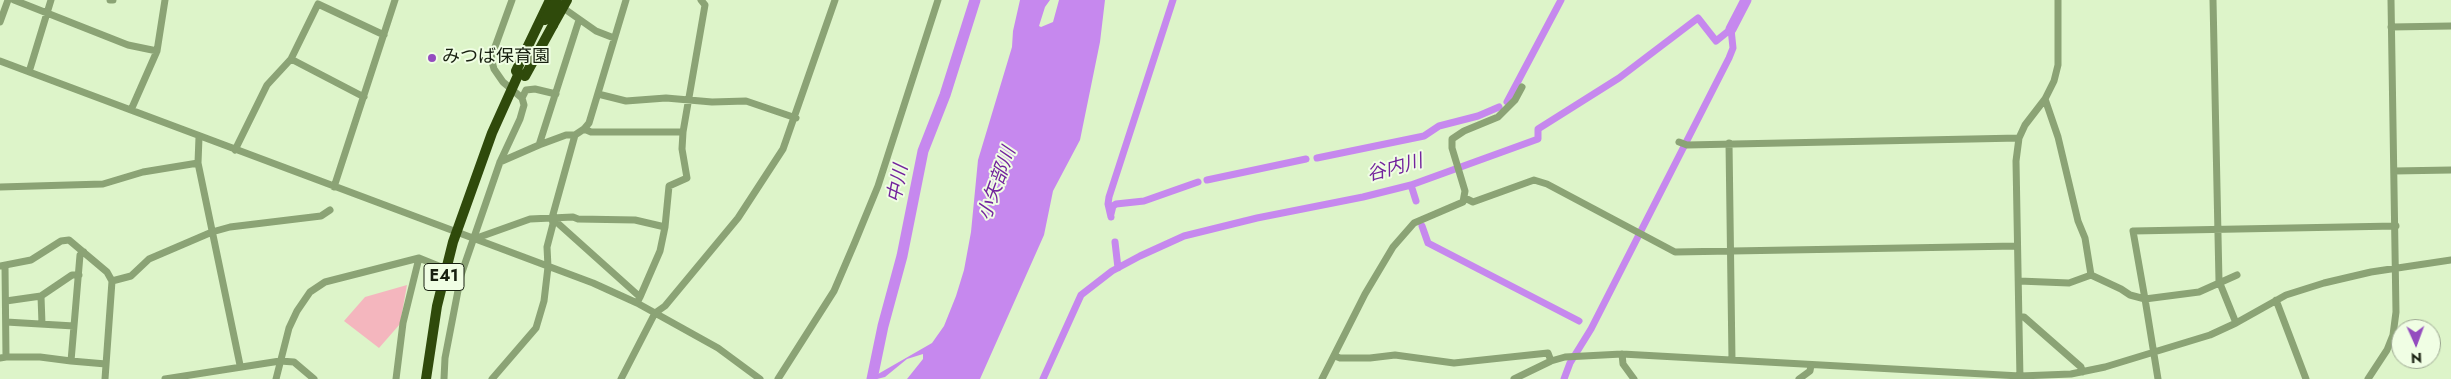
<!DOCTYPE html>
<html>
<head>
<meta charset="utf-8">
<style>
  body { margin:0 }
  #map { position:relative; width:2451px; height:379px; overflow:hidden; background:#ddf4c9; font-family:Jost,sans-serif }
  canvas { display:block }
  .north { position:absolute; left:2391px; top:319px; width:50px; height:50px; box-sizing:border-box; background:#f0fee4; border:1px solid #9aa58f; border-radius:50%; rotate:178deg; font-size:14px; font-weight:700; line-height:20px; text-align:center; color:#182010 }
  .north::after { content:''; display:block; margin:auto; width:18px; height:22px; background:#944cbf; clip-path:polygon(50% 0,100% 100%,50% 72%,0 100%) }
</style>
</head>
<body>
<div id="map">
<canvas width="2451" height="379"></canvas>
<div class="north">N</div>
</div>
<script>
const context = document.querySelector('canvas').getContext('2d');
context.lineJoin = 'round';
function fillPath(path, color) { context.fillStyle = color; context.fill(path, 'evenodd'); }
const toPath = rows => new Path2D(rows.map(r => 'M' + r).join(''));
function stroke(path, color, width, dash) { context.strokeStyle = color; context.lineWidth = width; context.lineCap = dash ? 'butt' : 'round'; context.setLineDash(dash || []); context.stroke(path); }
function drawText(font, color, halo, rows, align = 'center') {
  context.font = font + ' Jost,"Noto Sans JP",sans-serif'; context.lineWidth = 4; context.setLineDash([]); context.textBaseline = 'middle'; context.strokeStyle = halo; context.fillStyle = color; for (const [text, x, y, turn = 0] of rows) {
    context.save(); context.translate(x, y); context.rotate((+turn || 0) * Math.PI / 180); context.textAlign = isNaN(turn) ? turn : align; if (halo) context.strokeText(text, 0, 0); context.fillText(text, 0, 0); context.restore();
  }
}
const green = toPath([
  [407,285,400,324,379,348,344,321,365,297]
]);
const water = toPath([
  [1020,0,1050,0,1045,7,1039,26,1041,27,1053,22,1059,0,1105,0,1100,42,1080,140,1053,191,1044,235,980,379,907,379,923,359,923,354,907,359,885,377,877,379,878,374,932,343,944,326,956,296,964,270,971,232,978,160,1012,47,1013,31]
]);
const canal = toPath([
  [1507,102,1561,0],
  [1317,158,1424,136,1439,126,1478,116,1499,107],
  [1207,180,1306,159],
  [1411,185,1416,201],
  [1111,214,1113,206,1116,204,1144,201,1198,182],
  [1111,217,1108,204,1109,197,1173,0],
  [1422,226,1428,243,1579,321],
  [1115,242,1118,268],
  [1043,379,1081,295,1112,271,1140,256,1184,236,1257,218,1363,197,1411,185,1538,139,1538,129,1619,78,1698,18,1716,41,1731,29],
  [1564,379,1570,363,1591,329,1729,58,1733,48,1731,29]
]);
const river = toPath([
  [1731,29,1746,0],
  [872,379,883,326,902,256,923,151,945,95,975,0]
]);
const minor = toPath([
  [14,0,128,45,157,51],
  [110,0,113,0],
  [512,0,491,58,494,69,503,82,522,98],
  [2213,0,2219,281,2236,323],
  [559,5,596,31,614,38],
  [0,22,8,0],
  [2391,27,2451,26],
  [291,59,318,4,384,35],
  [0,61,593,283,637,303,718,348,760,379],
  [29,72,51,0],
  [598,94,626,101,666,98,712,102,746,101,796,118],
  [2045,99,2058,137,2078,221,2085,238,2091,275],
  [131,110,157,51,165,0],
  [584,129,591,132,683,132,705,5,701,0],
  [199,137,198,163,240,365],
  [1679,142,1687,145,2019,138],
  [1729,143,1732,360],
  [539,145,579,20],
  [235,150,267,85,291,59,364,97],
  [500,162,539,145,566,135,575,135,584,129,589,123,626,0],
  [2394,171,2451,170],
  [0,187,103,184,143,172,198,163],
  [334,187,395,0],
  [1465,198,1473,202,1534,180,1547,184,1675,252,2017,246],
  [552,218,640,297,638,301],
  [665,227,669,186,687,178,682,149,683,132],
  [474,239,530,219,573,217,578,219,635,220,665,227,660,251,640,297],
  [0,266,31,260,61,241,69,240,107,272,112,281,105,379],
  [2237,275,2199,292,2145,299,2133,231,2396,226],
  [112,281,131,276,149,259,212,232,230,227,321,216,330,210],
  [2019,281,2069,283,2091,275,2121,289,2130,295,2145,299,2158,379],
  [41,296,72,275,79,275],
  [2276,300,2306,379],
  [6,301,41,296,42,324],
  [2019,317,2024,317,2081,367,2082,372],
  [6,322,74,326,80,255,84,252],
  [1622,354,1623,364,1634,379],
  [1335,356,1340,358,1370,358,1395,355,1454,363,1548,353,1551,361],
  [6,357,40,357,71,361,74,326],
  [0,358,6,357,5,266],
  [71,361,106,364],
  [165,379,280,361,294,362,314,379],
  [276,379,289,328,297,311,310,292,325,282,419,258,461,275],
  [396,379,403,323,419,258],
  [444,379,445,358,461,275,500,162,520,119,524,105,522,98,526,90,535,89,556,94],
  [492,379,536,328,544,301,548,267,547,247,553,224,552,218,575,135],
  [621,379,655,313,665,306,738,218,783,149,835,0],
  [778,379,834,291,855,242,878,186,938,0],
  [1322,379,1365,294,1393,247,1414,223,1463,202,1465,191,1452,148,1452,139,1464,131,1498,117,1515,100,1522,87],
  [1514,379,1551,361,1565,357,1622,354,2020,376,2071,374,2105,367,2210,335,2236,323,2286,295,2324,283,2371,272,2451,260],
  [1799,379,1810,371,1811,365],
  [2020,379,2016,161,2019,138,2025,125,2045,99,2054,81,2058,65,2058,0],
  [2368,379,2387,350,2393,335,2396,312,2391,0]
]);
const highway = toPath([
  [516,71,550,0],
  [525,76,553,25]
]);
const highwayBridge = toPath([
  [545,20,556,0],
  [553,25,567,0],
  [426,379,437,306,453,242,492,133,519,73]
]);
const markers = [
  [432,58,5,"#944cbf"]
];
const shields = [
  [444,277,40]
];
const shieldNames = [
  ["E41",444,277]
];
const poiNames = [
  ["みつば保育園",442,58]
];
const waterNames = [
  ["谷内川",1395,169,-15],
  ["中川",899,184,-79],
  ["小矢部川",998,184,-70]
];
fillPath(green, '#f4b6be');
fillPath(water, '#c688ee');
stroke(canal, '#c688ee', 7);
stroke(river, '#c688ee', 11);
stroke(minor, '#8ba375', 7);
stroke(highway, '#2f4a0b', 10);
stroke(highwayBridge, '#2f4a0b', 10);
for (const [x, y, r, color] of markers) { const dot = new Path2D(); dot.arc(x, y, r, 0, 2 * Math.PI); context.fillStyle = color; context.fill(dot); stroke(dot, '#f0fee4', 2); }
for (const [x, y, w] of shields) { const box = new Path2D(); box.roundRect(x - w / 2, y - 13.5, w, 27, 4); context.fillStyle = '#f0fee4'; context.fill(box); stroke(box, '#182010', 1); }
drawText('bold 16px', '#182010', null, shieldNames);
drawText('18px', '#182010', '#f0fee4', poiNames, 'left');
drawText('italic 19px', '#73249d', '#f0fee4', waterNames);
</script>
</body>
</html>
